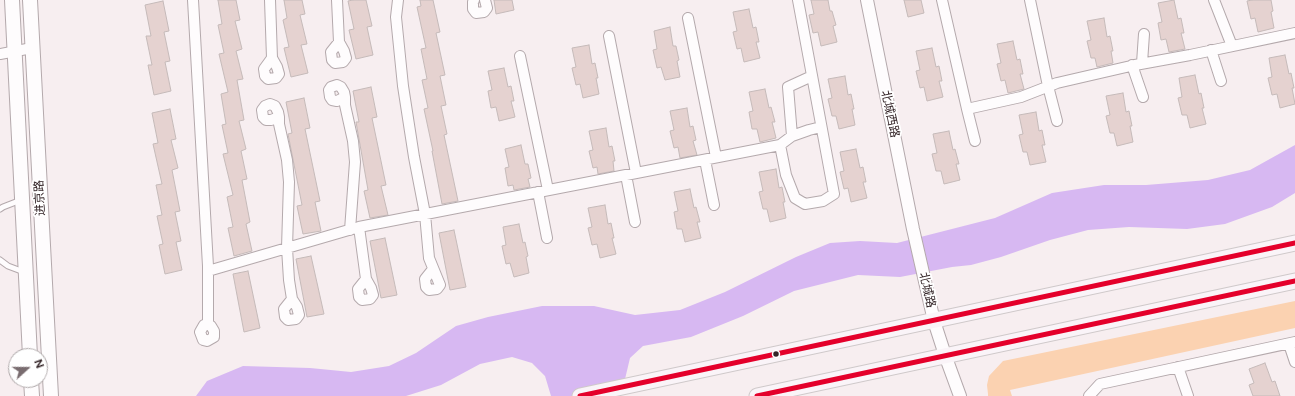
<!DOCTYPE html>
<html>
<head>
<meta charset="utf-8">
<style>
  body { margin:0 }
  #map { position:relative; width:1295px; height:396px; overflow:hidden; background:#f7eef0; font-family:Figtree,sans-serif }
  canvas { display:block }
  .north { position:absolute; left:8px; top:348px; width:40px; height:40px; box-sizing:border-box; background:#fff; border:1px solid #aea8a9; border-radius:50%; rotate:69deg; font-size:11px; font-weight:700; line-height:16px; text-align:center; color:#352629 }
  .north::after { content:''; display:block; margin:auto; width:14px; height:18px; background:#796c6f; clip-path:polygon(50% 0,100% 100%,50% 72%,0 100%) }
</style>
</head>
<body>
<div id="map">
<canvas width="1295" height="396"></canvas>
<div class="north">N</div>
</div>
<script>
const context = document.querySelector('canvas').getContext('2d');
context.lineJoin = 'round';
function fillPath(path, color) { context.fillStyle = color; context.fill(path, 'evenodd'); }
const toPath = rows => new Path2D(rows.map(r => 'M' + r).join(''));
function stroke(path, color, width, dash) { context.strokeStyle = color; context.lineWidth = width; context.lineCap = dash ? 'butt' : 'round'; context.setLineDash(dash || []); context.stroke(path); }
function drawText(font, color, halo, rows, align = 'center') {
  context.font = font + ' Figtree,"Noto Sans SC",sans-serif'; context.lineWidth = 3.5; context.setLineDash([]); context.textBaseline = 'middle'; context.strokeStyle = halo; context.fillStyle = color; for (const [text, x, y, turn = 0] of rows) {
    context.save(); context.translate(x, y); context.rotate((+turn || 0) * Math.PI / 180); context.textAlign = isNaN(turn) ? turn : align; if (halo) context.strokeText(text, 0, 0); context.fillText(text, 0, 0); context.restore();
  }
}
const green = toPath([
  [1295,301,1295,328,1010,390,1012,396,988,396,988,394,987,385,989,376,1003,361]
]);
const water = toPath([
  [1295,145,1295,193,1272,207,1225,224,1187,229,1129,227,1088,230,1050,240,1001,257,971,265,952,267,900,277,858,275,794,291,743,316,691,337,643,346,630,358,621,396,551,396,545,376,532,363,512,357,480,364,441,385,406,396,196,396,207,381,243,366,310,368,351,372,389,366,416,353,456,326,488,317,542,306,594,306,635,315,680,310,725,292,796,257,830,243,860,241,897,243,995,218,1052,193,1104,185,1146,185,1208,180,1250,170]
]);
const building = toPath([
  [218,0,236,0,240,20,235,21,242,49,236,51,243,79,237,80,244,120,239,121,246,149,241,151,247,179,242,180,250,222,246,224,252,251,234,256,228,228,233,227,227,197,233,195,223,154,228,153,222,125,226,124,221,94,228,92,219,54,224,53,218,25,222,24,218,0],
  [284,0,302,0,305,14,300,15,307,44,301,45,308,73,291,77,284,48,289,47,283,20,287,18,284,0],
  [353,0,366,0,372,26,367,27,373,55,356,59,349,30,354,29,348,1,353,0],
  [420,0,433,0,440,32,436,33,445,75,440,76,446,105,441,106,447,134,444,135,458,201,442,204,432,151,433,151,424,109,428,108,422,80,427,79,421,49,426,48,417,7,421,6,420,0],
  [494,0,512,0,514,10,496,14,494,0],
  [811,0,828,0,830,11,832,11,836,25,833,26,837,42,821,46,818,32,813,33,809,15,814,14,811,0],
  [904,0,921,0,924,13,908,17,904,0],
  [1174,0,1178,19,1181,18,1184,33,1181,33,1185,49,1169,52,1166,39,1161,40,1158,23,1162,22,1158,3,1174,0],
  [1252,0,1271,0,1273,11,1271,12,1274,28,1258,32,1255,18,1251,19,1247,1,1252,0],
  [163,1,169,31,164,32,170,61,165,62,171,91,154,95,148,65,152,65,146,36,151,36,145,5,163,1],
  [749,9,753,28,756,27,759,42,756,42,760,58,744,62,741,48,737,49,733,32,737,31,733,12,749,9],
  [1104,18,1107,37,1110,36,1113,51,1111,51,1113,63,1097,67,1095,58,1091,58,1087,41,1091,40,1087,21,1104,18],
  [670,27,673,46,676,46,679,60,677,61,680,77,665,80,661,67,657,68,653,50,657,49,654,31,670,27],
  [1013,41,1017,60,1020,59,1023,74,1020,74,1024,89,1008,93,1005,80,1001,81,997,64,1001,63,997,44,1013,41],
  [589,45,592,64,595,63,598,78,596,78,599,94,583,98,580,84,576,85,572,68,576,67,572,48,589,45],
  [932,48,936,67,939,66,942,81,939,81,943,97,927,101,924,87,920,88,916,71,920,70,916,51,932,48],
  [1285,55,1289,74,1291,73,1294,88,1292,88,1295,104,1280,108,1277,94,1272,95,1268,78,1272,77,1269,58,1285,55],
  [504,68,508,87,511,86,514,101,511,101,515,117,499,121,496,107,491,108,488,91,492,90,488,71,504,68],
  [1195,75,1199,94,1201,93,1204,108,1202,108,1206,124,1190,128,1187,115,1182,115,1178,98,1182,97,1179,78,1195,75],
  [845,76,848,95,851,94,854,109,852,109,855,125,839,129,836,116,832,116,828,99,832,98,828,79,845,76],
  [371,87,377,117,372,118,386,185,381,186,388,215,370,218,364,191,368,190,356,122,359,122,353,91,371,87],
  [765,89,769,108,771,107,775,122,772,122,776,138,760,142,757,129,752,129,749,112,753,111,749,92,765,89],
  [1123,93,1126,112,1129,111,1132,126,1130,126,1133,142,1117,146,1114,133,1110,133,1106,116,1110,115,1106,96,1123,93],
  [304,98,310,128,305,129,320,201,315,202,321,231,303,234,297,206,302,205,288,134,292,133,286,102,304,98],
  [687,108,690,127,693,126,696,140,693,141,697,155,680,158,678,147,674,148,670,131,674,130,670,111,687,108],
  [170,109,176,139,171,140,178,168,172,170,180,211,175,212,181,241,176,242,182,270,165,274,159,245,163,244,157,216,162,215,156,185,162,184,153,144,158,143,152,113,170,109],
  [1036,112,1039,131,1042,130,1045,145,1042,145,1046,162,1030,165,1027,152,1023,152,1019,135,1023,134,1019,115,1036,112],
  [606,128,609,147,612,146,615,161,613,161,614,171,598,174,597,167,593,168,589,151,593,150,589,131,606,128],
  [949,131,953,150,955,149,959,164,956,164,960,180,944,184,941,171,936,171,932,154,937,153,933,134,949,131],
  [521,145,525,164,528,164,531,178,528,179,530,187,514,190,513,185,508,186,505,168,509,167,505,149,521,145],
  [856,149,860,168,863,167,866,182,863,182,867,198,851,202,848,188,844,189,840,172,844,171,840,152,856,149],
  [776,169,779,188,782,187,785,202,783,202,786,218,770,222,767,209,763,209,759,192,763,191,759,172,776,169],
  [690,189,694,208,696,207,700,222,697,222,701,238,685,242,682,229,677,229,674,212,678,211,674,192,690,189],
  [605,205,608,224,611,223,614,238,612,238,616,254,600,258,597,244,592,245,588,228,592,227,588,208,605,205],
  [519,224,523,243,525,242,528,256,526,257,529,273,514,277,510,263,506,264,502,246,506,245,503,227,519,224],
  [454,230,466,287,450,290,439,233,454,230],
  [385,238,397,295,381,298,370,241,385,238],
  [311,256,324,314,307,317,296,259,311,256],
  [248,271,260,328,244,332,233,274,248,271],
  [1265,363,1272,382,1275,381,1280,396,1253,396,1249,385,1254,383,1249,369,1265,363]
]);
const service = toPath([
  [0,209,3,207,21,200],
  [0,260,8,266,24,272]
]);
const minor = toPath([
  [193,0,208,266,208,325],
  [270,0,272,58,277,67,279,74,276,78,268,79,265,76,264,69,272,58],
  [337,0,339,42,344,51,346,58,343,62,335,63,332,60,331,52,339,42],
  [398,0,396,17,403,86,414,157,425,214,429,258,440,285,437,289,429,290,426,287,425,279,433,269],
  [474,0,473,2,473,9,476,13,484,12,487,8,485,0],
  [798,0,834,194,823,201,805,204,795,198,786,175,780,145,792,136,809,130,821,127],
  [942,0,967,109,1021,97,1057,83,1135,65,1190,55,1295,33],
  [1030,0,1048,86,1057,121],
  [1214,0,1232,46],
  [688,18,716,157],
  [609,36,636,173],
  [1211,50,1221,81],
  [0,54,32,48],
  [520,56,548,190],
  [1142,63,1144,34],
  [1132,65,1143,97],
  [345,97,337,101,332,100,330,97,329,90,331,87,337,85,341,87,344,92,345,97,345,105,353,141,355,162,350,230],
  [967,109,975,141],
  [279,117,271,120,266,120,263,117,262,110,265,106,270,104,275,106,278,112,279,117,279,124,287,160,289,182,287,248,289,280,292,299,297,307,299,315,296,319,288,320,285,317,284,309,292,299],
  [792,136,788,87,812,76],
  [705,160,714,205],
  [626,175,635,222],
  [538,192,547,238],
  [359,227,366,279,371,288,373,295,370,299,362,300,359,297,358,289,366,279],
  [208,271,359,227,780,145],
  [204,325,208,325,211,326,214,331,214,337,207,341,203,340,200,332,204,325],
  [1289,344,1295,362],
  [1178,367,1188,396],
  [1089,396,1100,384,1295,342]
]);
const tertiary = toPath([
  [867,0,913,229,934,321,945,355,960,396]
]);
const secondary = toPath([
  [12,0,30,356],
  [30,0,51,396],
  [31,380,32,396]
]);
const primary = toPath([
  [580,396,1295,243],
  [757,396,1295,281]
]);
const bus1 = toPath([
  [580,396,1295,243],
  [757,396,1295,281]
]);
const markers = [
  [776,354,3.5,"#352629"]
];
const streetNames = [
  ["北城西路",890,114,78],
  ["进京路",40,198,-93],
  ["北城路",927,290,77]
];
fillPath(green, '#fbd2b1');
fillPath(water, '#d7b8f2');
fillPath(building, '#e5d2d0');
stroke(building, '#c5bab9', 1);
stroke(service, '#b4a9ac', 7);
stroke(minor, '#b4a9ac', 12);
stroke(tertiary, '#b4a9ac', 14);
stroke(secondary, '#b4a9ac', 16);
stroke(primary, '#cfc9ca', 17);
stroke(service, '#fefcfd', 5);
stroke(minor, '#fefcfd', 10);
stroke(tertiary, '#fefcfd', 12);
stroke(secondary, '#fefcfd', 14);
stroke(primary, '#faf4f8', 15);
stroke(bus1, '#e4002b', 5);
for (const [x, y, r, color] of markers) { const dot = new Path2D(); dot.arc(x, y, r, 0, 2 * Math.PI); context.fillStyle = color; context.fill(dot); stroke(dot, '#fff', 1.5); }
drawText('12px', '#352629', '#fff', streetNames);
</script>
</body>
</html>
